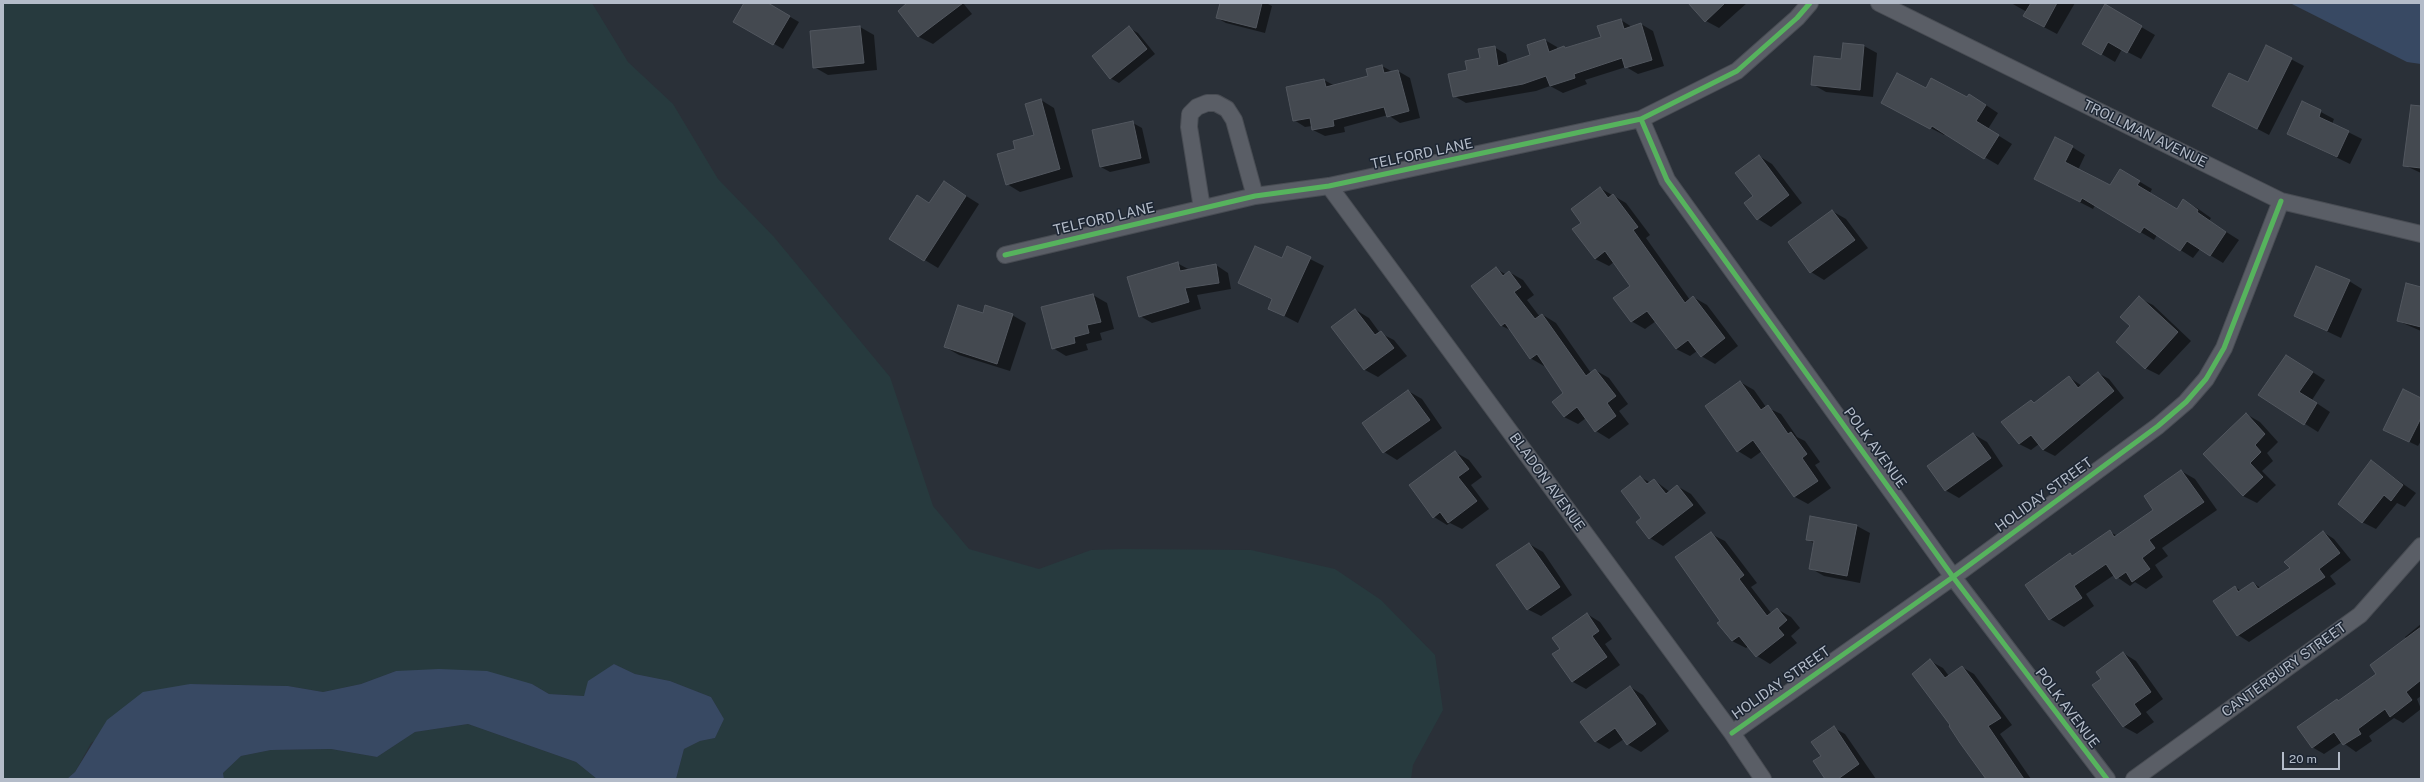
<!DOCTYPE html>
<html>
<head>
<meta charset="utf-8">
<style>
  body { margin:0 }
  #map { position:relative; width:2424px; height:782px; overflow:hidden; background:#2a3038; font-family:"Public Sans",sans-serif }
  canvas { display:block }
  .frame { position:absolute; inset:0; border:4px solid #b4bcc9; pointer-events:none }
  .scale { position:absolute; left:2282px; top:752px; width:58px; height:18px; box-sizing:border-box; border:2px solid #b4bcc9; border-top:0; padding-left:5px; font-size:12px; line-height:14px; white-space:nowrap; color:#b4bcc9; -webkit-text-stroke:3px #1d2633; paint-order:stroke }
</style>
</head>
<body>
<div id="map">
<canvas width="2424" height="782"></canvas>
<div class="frame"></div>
<div class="scale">20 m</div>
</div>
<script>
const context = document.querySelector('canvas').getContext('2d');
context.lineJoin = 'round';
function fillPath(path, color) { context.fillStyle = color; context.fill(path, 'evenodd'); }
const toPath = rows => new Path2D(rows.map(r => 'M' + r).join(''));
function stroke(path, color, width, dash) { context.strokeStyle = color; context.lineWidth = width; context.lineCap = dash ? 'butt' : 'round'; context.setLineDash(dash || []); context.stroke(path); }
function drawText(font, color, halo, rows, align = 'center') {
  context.font = font + ' "Public Sans",sans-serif'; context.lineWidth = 3; context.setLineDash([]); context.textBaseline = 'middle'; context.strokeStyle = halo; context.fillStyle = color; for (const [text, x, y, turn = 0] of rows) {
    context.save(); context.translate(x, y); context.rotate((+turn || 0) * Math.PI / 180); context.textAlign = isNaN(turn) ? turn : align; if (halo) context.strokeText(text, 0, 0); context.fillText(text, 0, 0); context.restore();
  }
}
const green = toPath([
  [3,3,592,3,628,62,673,104,718,179,774,237,890,377,933,506,969,549,1039,569,1091,550,1124,549,1251,550,1335,569,1381,600,1435,655,1443,710,1413,765,1411,779,676,779,684,749,700,741,715,738,724,719,711,697,670,681,635,674,614,664,585,696,549,694,532,684,396,671,361,684,323,692,288,686,190,684,91,743,75,772,67,779,3,779],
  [468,724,576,762,597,779,224,779,223,773,241,756,271,750,331,749,377,757,415,732]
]);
const water = toPath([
  [2290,3,2421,3,2421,64,2407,62],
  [614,664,635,674,670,681,711,697,724,719,715,738,700,741,684,749,676,779,597,779,576,762,468,724,415,732,377,757,331,749,271,750,241,756,223,773,224,779,67,779,75,772,107,720,143,692,190,684,288,686,323,692,361,684,396,671,439,669,487,671,532,684,549,694,584,696,588,681]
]);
const shadow = toPath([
  [745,3,766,3,799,22,783,49,734,21],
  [909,3,963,3,972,14,933,44,919,37,899,11],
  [1221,3,1266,3,1272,6,1265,33,1226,23,1217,18],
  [1689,3,1747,3,1719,28,1706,21],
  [2011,3,2075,3,2057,34,2038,24,2027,12],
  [2105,6,2155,35,2141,59,2122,49,2115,62,2083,43],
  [1621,20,1632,27,1641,24,1653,31,1664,66,1638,74,1626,67,1585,80,1587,84,1563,93,1550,86,1536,91,1466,103,1454,96,1468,71,1494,47,1506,54,1508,64,1531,56,1545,40,1557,47,1558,50,1602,37],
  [860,27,874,35,877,70,828,75,814,67,811,31],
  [1129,28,1138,33,1155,54,1119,83,1110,78],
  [1864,46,1877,53,1873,97,1826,92,1812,84],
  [2266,46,2304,66,2269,135,2225,112,2248,83],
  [1382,66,1393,72,1398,71,1410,78,1420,118,1400,123,1388,115,1344,127,1345,132,1325,136,1313,130,1312,126,1305,127,1294,120,1287,88,1324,80,1335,86,1369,77],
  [1926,90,1968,98,1983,103,1998,113,1988,129,2012,144,1998,165,1945,134,1944,135,1896,110],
  [1041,100,1054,108,1073,177,1020,192,1007,184,1017,150,1035,135],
  [2302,102,2334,119,2332,124,2362,139,2350,164,2288,134],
  [1133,123,1142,128,1150,163,1110,172,1101,167],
  [2421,132,2421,173,2404,165],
  [2072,147,2085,155,2078,170,2110,186,2120,170,2152,189,2150,193,2177,210,2183,201,2197,208,2211,218,2209,221,2239,240,2223,263,2200,249,2193,258,2157,235,2154,240,2095,205,2093,209,2035,179],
  [1759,156,1772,164,1802,203,1771,227,1758,219,1754,196],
  [944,182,979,204,938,268,890,239,930,204],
  [1600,188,1626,203,1650,235,1646,238,1690,300,1693,297,1707,305,1738,346,1715,364,1701,356,1697,351,1690,356,1676,349,1656,321,1645,329,1631,321,1632,286,1614,262,1609,266,1595,259,1583,223],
  [1832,211,1846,219,1868,248,1824,280,1811,272],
  [1288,248,1324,266,1298,323,1269,308,1273,300,1239,283,1282,259],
  [1177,263,1190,270,1216,265,1228,273,1231,289,1197,295,1201,309,1152,323,1140,316],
  [1496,269,1507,275,1509,272,1523,280,1534,295,1527,300,1540,317,1543,315,1556,323,1591,373,1595,370,1609,378,1628,404,1619,411,1629,424,1609,439,1596,431,1586,418,1578,424,1564,417,1565,393,1546,365,1544,366,1530,358,1512,331,1502,326,1473,286],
  [2349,281,2362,289,2341,338,2295,316],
  [2421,288,2421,331,2398,321],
  [1093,295,1107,303,1114,329,1100,333,1102,340,1086,344,1088,350,1066,356,1053,348],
  [2139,298,2153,305,2191,341,2159,375,2145,368,2132,326],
  [1356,310,1369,318,1380,333,1394,340,1407,356,1378,377,1365,370,1333,327],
  [984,314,1012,315,1026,323,1010,371,959,355,945,347],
  [2300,364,2325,380,2312,400,2330,412,2318,432,2259,395],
  [2098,373,2109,379,2124,398,2055,456,2043,450,2039,444,2031,450,2019,444,2031,401,2035,403,2069,377,2082,386],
  [1740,382,1754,390,1766,407,1781,414,1797,437,1805,441,1820,462,1815,465,1831,488,1808,504,1795,497,1762,451,1751,459,1738,451],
  [1408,391,1422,399,1442,428,1397,460,1384,452],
  [2421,399,2421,441,2418,446,2393,434],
  [2246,414,2260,422,2278,442,2267,453,2273,461,2262,471,2276,485,2257,503,2243,496],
  [1973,434,1987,442,2003,466,1959,498,1945,490],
  [1455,452,1469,460,1482,477,1471,485,1489,509,1462,529,1450,523,1447,525,1434,517],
  [2372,462,2416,493,2405,507,2397,503,2376,529,2362,522],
  [2181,471,2195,479,2217,510,2162,548,2168,556,2155,565,2163,577,2146,589,2135,582,2130,586,2114,575,2086,594,2094,606,2064,627,2050,619,2026,585,2071,554,2074,556,2110,532,2118,536,2155,510],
  [1640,477,1651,483,1654,480,1670,492,1677,486,1691,494,1706,513,1663,546,1650,538,1643,518],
  [1857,526,1870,533,1860,583,1824,576,1810,568,1815,544,1807,539],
  [2323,532,2334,539,2351,560,2330,576,2336,584,2249,642,2238,635,2235,587,2241,591,2253,583,2261,588,2291,569],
  [1711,534,1725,541,1757,583,1751,587,1771,613,1777,609,1791,617,1800,628,1791,636,1797,643,1770,664,1757,656,1749,646,1746,648,1732,641,1721,621],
  [1529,544,1543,552,1572,595,1541,616,1527,609],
  [1587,614,1600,622,1612,639,1605,644,1620,665,1586,689,1573,682,1561,649],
  [2421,624,2421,696,2417,699,2421,709,2403,723,2394,718,2369,736,2372,741,2356,752,2342,742,2324,754,2312,747,2337,700,2340,702,2378,674,2407,639,2405,637],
  [2123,653,2136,661,2163,699,2146,712,2154,722,2137,734,2124,727,2094,685,2103,679],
  [1930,661,1943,668,1949,676,1962,667,1974,674,2012,725,2000,734,2031,779,1988,779,1952,725],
  [1630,687,1643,695,1669,731,1641,752,1627,744,1624,739,1609,749,1595,741],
  [1834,728,1845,734,1876,779,1826,779,1822,757]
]);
const building = toPath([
  [744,3,768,3,790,16,773,45,733,22,744,3],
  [907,3,963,3,918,37,898,11,907,3],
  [1220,3,1262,3,1256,28,1216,18,1220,3],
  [1688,3,1725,3,1705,22,1688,3],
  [2031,3,2057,3,2044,27,2023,16,2031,3],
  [2105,4,2142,26,2127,53,2108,42,2101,55,2082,44,2105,4],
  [1621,19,1624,29,1641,23,1652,60,1625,68,1622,58,1574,74,1575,78,1550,86,1546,76,1523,84,1453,97,1448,74,1467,70,1465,61,1480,58,1478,49,1495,46,1498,66,1530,55,1527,45,1545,39,1549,52,1564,46,1565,48,1601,37,1597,26,1621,19],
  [860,26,864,63,813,68,810,31,860,26],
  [1129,26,1147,49,1110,79,1092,56,1129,26],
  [1843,43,1864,45,1860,90,1811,85,1814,56,1841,59,1843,43],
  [2266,45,2292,58,2257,129,2212,106,2229,73,2248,82,2266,45],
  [1382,65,1384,73,1398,70,1409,111,1387,117,1384,107,1333,120,1334,126,1312,130,1310,118,1293,121,1286,87,1324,79,1326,87,1368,76,1366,69,1382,65],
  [1897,73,1926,88,1931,78,1967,97,1969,94,1986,105,1976,121,1999,135,1984,159,1932,126,1930,129,1881,103,1897,73],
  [1041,99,1060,169,1006,185,997,154,1015,149,1013,141,1034,135,1025,104,1041,99],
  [2302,101,2321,110,2319,117,2349,131,2337,157,2287,134,2302,101],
  [2411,105,2421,106,2421,168,2403,166,2411,105],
  [1133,121,1141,158,1100,167,1092,130,1133,121],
  [2055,137,2073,146,2065,162,2110,185,2120,169,2140,181,2137,185,2177,209,2183,199,2198,210,2197,212,2226,232,2210,256,2187,241,2180,251,2144,227,2140,233,2082,198,2080,202,2034,179,2055,137],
  [1759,155,1789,195,1757,220,1744,203,1753,196,1735,173,1759,155],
  [944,181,966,196,924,261,889,239,917,195,929,203,944,181],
  [1600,187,1608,198,1613,194,1638,227,1633,230,1685,303,1693,296,1725,338,1701,357,1688,340,1676,349,1647,311,1631,322,1613,298,1630,286,1605,251,1595,259,1572,229,1581,223,1571,209,1600,187],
  [1832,210,1855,240,1810,273,1788,242,1832,210],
  [1255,246,1282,258,1287,246,1311,257,1284,316,1268,309,1272,299,1238,283,1255,246],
  [1178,262,1180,271,1216,264,1219,283,1185,288,1189,302,1139,317,1127,277,1178,262],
  [2316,266,2350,280,2327,331,2294,316,2316,266],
  [1496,267,1503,276,1509,271,1521,287,1514,292,1535,319,1542,314,1586,376,1595,369,1616,396,1607,403,1616,416,1595,432,1577,407,1564,417,1552,402,1563,393,1537,354,1530,359,1505,323,1501,326,1471,286,1496,267],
  [2406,283,2421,287,2421,327,2397,321,2406,283],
  [1093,294,1101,322,1087,325,1089,333,1074,337,1075,343,1052,349,1041,307,1093,294],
  [2139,296,2178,332,2145,369,2116,342,2130,326,2120,317,2139,296],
  [958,305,983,313,985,305,1013,314,997,364,944,347,958,305],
  [1355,309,1375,335,1381,331,1394,348,1364,370,1331,327,1355,309],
  [2286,355,2313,372,2299,392,2317,403,2304,425,2258,395,2286,355],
  [2098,372,2114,391,2043,450,2031,435,2019,444,2001,422,2031,400,2034,403,2069,376,2078,388,2098,372],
  [1740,381,1761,410,1768,405,1788,434,1791,432,1807,454,1802,458,1818,481,1794,497,1753,440,1737,452,1705,406,1740,381],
  [2403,389,2421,398,2421,418,2409,442,2383,430,2403,389],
  [1408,390,1430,420,1383,453,1362,423,1408,390],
  [2246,413,2265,434,2255,445,2261,452,2250,463,2263,477,2243,496,2203,454,2246,413],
  [1973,433,1991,458,1945,491,1927,466,1973,433],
  [1455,451,1469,469,1458,477,1477,501,1448,523,1440,512,1433,518,1409,485,1455,451],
  [2371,460,2403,485,2391,501,2384,495,2362,523,2338,504,2371,460],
  [2181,470,2204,502,2149,540,2155,548,2142,558,2150,569,2132,582,2126,572,2116,579,2106,564,2074,586,2082,598,2049,620,2025,585,2070,553,2072,556,2110,530,2114,537,2153,510,2144,496,2181,470],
  [1640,476,1647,484,1654,479,1666,494,1677,485,1693,505,1649,539,1636,522,1641,518,1621,491,1640,476],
  [1810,516,1857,525,1847,576,1809,569,1814,541,1806,540,1810,516],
  [2323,531,2340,553,2319,569,2325,577,2237,636,2213,601,2235,586,2238,592,2253,582,2258,589,2290,568,2284,562,2323,531],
  [1711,532,1744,575,1739,579,1767,616,1777,608,1787,620,1778,628,1784,635,1756,657,1739,636,1732,641,1717,623,1720,621,1675,557,1711,532],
  [1529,543,1560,587,1527,610,1496,565,1529,543],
  [1587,613,1599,631,1592,636,1607,657,1572,682,1552,654,1560,649,1552,638,1587,613],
  [2421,627,2421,680,2406,692,2412,700,2390,717,2385,709,2358,729,2361,734,2343,745,2334,732,2312,748,2297,727,2337,699,2338,701,2376,674,2370,665,2421,627],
  [2123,652,2151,692,2134,704,2141,714,2123,727,2092,685,2101,679,2096,672,2123,652],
  [1930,659,1945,678,1962,666,2001,718,1988,726,2024,779,1986,779,1960,743,1949,726,1950,725,1912,674,1930,659],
  [1630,686,1656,724,1627,745,1615,728,1595,742,1580,722,1630,686],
  [1834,726,1859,764,1838,779,1825,779,1813,761,1821,756,1811,742,1834,726]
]);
const street = toPath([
  [1879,3,2281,201,2421,234],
  [1641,119,1667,180,1953,577,2107,779],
  [1329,186,1732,733,1763,779],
  [1202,208,1189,127,1190,114,1197,107,1207,103,1216,103,1227,109,1234,120,1255,196],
  [1005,255,1255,196,1329,186,1641,119,1737,71,1797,18,1810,3],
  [1732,733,1953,577,2158,426,2186,402,2206,379,2224,348,2281,201],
  [2134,779,2360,615,2421,546]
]);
const cycleway = toPath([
  [1641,119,1667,180,1953,577,2107,779],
  [1005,255,1255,196,1329,186,1641,119,1737,71,1797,18,1810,3],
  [1732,733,1953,577,2158,426,2186,402,2206,379,2224,348,2281,201]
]);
const streetNames = [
  ["TROLLMAN AVENUE",2145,134,26],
  ["TELFORD LANE",1422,154,-12],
  ["TELFORD LANE",1104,219,-13],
  ["POLK AVENUE",1875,448,54],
  ["BLADON AVENUE",1547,482,54],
  ["HOLIDAY STREET",2044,495,-36],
  ["CANTERBURY STREET",2284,670,-36],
  ["HOLIDAY STREET",1781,683,-35],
  ["POLK AVENUE",2067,708,53]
];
fillPath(green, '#273a3e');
fillPath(water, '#384963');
fillPath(shadow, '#0007');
fillPath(building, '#444950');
stroke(building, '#52575f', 1);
stroke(street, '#484c53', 18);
stroke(street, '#5a5e66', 16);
stroke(cycleway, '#56b35d', 5);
drawText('14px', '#b4bcc9', '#1d2633', streetNames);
</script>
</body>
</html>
